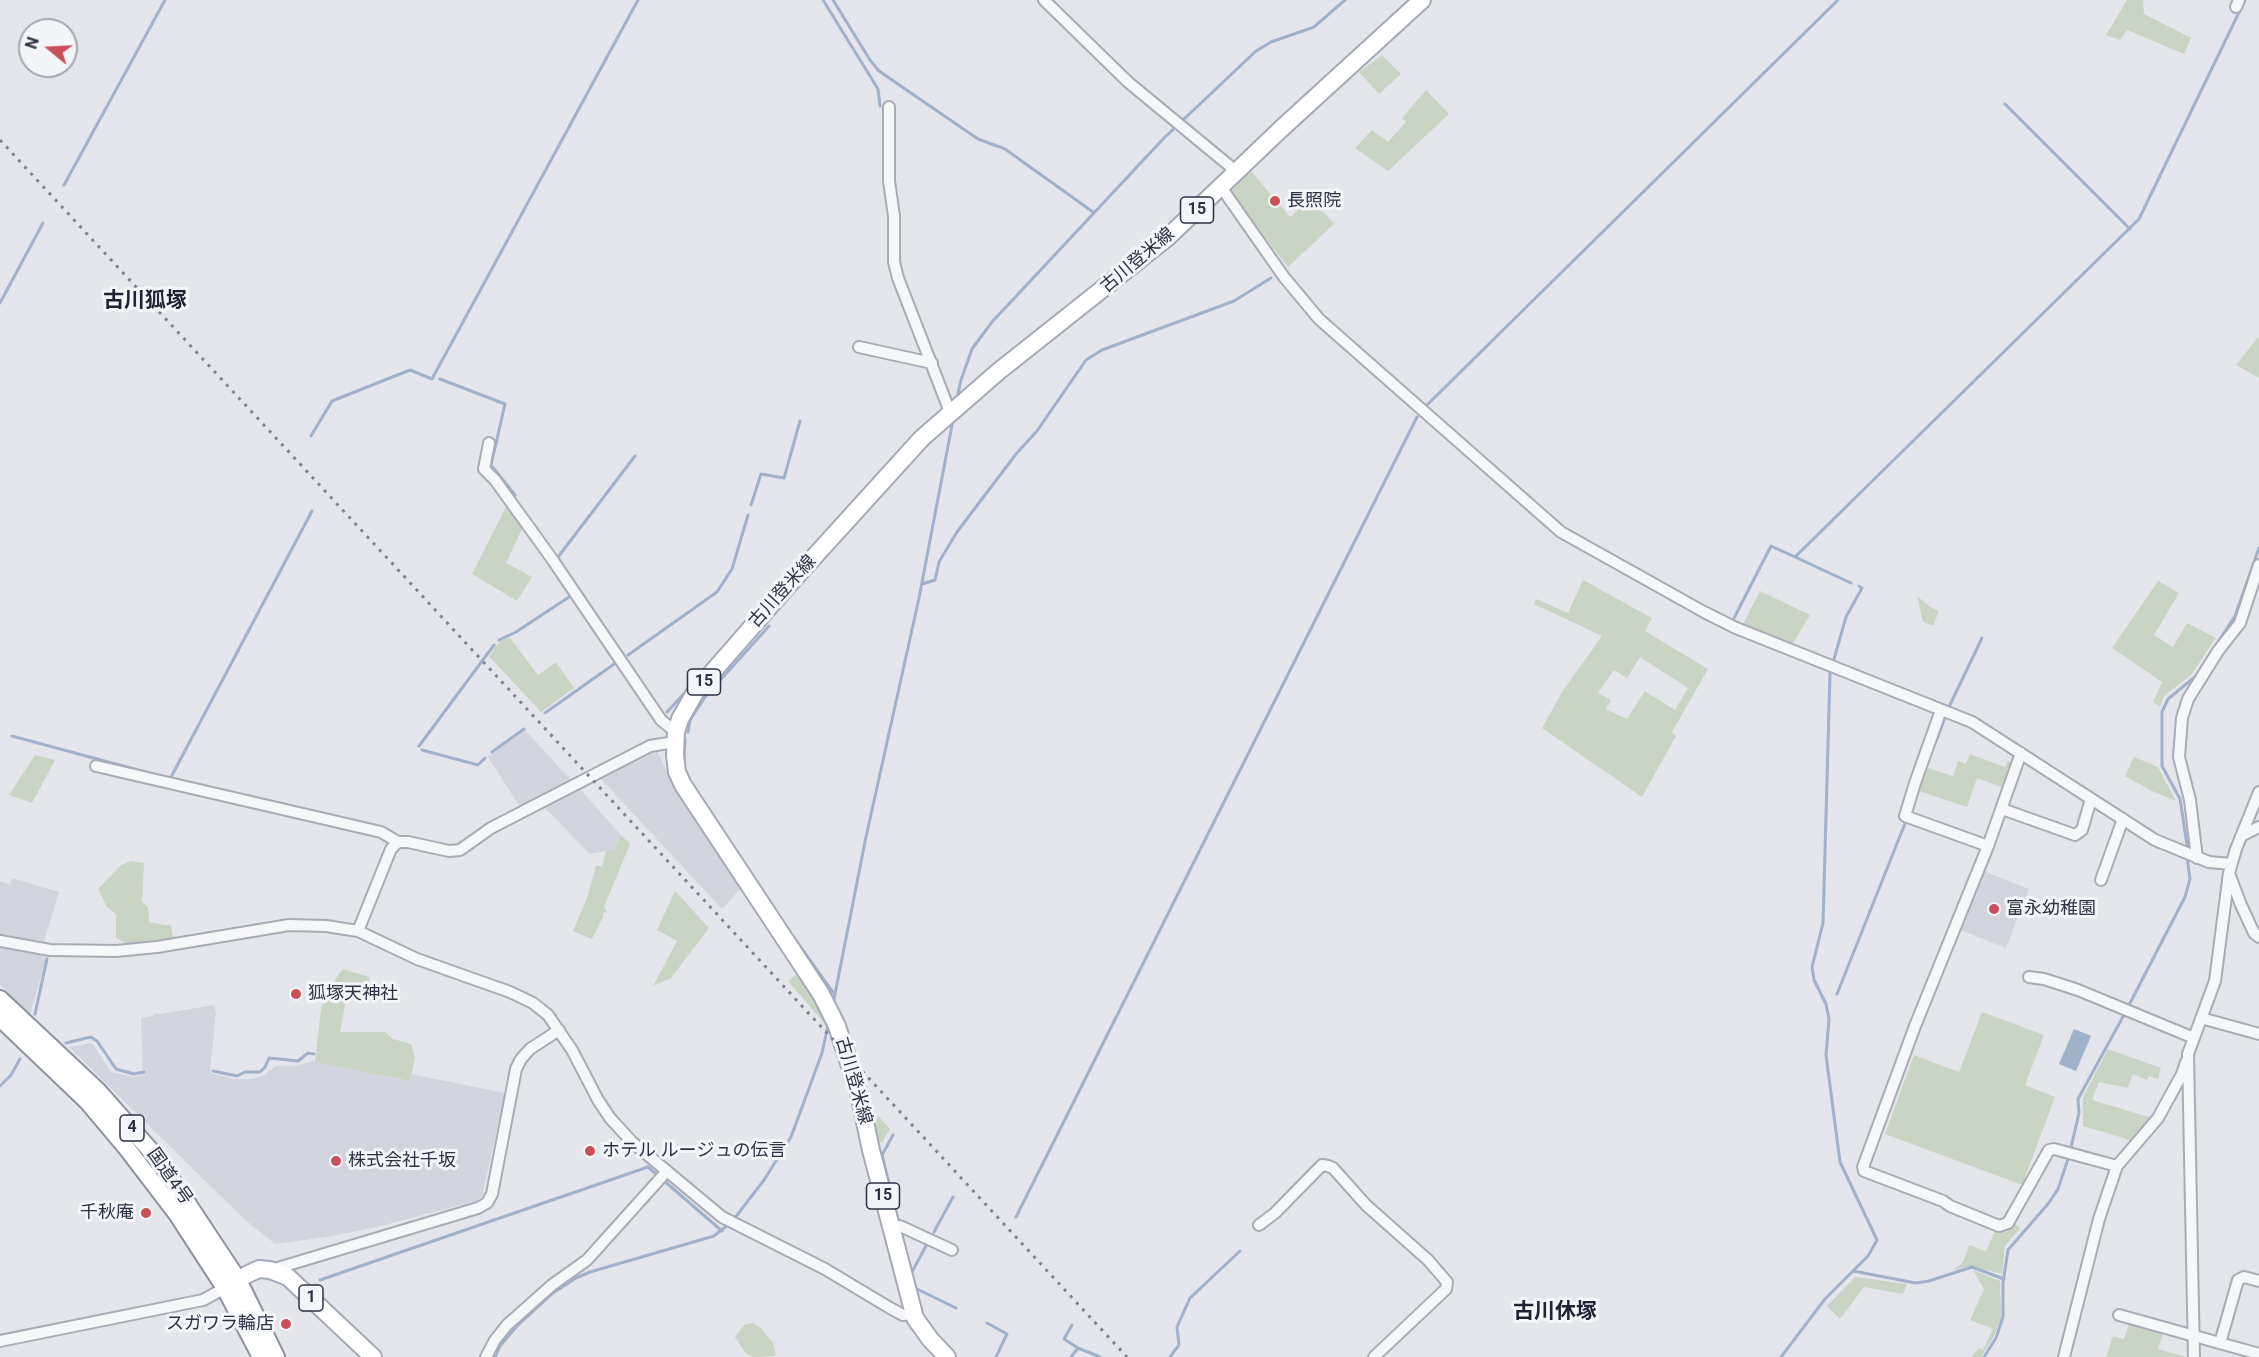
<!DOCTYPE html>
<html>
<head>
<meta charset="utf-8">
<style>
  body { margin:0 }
  #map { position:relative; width:2259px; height:1357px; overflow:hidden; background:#e4e6eb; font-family:Roboto,sans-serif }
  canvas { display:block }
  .north { position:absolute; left:18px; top:18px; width:60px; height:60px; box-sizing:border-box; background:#f3f5f8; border:2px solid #a3a7b0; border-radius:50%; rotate:288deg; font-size:16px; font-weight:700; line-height:24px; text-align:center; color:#2c3243 }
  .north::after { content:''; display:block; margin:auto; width:21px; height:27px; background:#ca4f58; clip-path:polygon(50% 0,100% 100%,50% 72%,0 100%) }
</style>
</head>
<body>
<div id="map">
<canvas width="2259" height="1357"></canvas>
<div class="north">N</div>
</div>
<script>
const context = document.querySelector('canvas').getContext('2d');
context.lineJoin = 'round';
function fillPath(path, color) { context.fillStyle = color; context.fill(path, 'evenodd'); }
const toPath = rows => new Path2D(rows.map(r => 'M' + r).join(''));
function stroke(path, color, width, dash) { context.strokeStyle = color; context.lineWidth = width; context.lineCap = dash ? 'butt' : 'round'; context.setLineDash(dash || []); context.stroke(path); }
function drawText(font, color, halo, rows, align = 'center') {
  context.font = font + ' Roboto,"Noto Sans JP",sans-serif'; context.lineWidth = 6; context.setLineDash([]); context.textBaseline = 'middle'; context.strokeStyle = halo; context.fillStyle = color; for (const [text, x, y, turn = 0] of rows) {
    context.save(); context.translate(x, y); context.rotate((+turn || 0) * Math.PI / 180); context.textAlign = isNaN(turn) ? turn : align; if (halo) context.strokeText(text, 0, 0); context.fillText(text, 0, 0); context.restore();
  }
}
const built = toPath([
  [525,730,571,780,520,807,488,757],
  [656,749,678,794,745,884,722,909,600,778,636,757],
  [578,787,621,835,615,849,590,854,543,806],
  [1981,870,2029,889,2006,948,1958,929],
  [12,878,59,892,43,944,0,937,0,881,10,885],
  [0,948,47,956,30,1014,0,985],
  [214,1005,216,1013,210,1073,235,1079,250,1079,263,1076,276,1066,297,1066,312,1061,409,1081,411,1074,505,1093,482,1196,476,1201,381,1226,327,1237,275,1244,244,1219,69,1047,92,1043,111,1072,134,1077,143,1075,141,1018,154,1016,154,1013,160,1014]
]);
const green = toPath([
  [2127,0,2143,0,2144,14,2191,38,2184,54,2127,30,2120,40,2106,35],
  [1382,55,1401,74,1379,94,1359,72],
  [1426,90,1449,114,1388,171,1355,148,1372,130,1388,142,1406,122,1402,118],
  [1250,170,1290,217,1311,198,1334,224,1288,267,1232,195,1233,189],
  [2259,336,2259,378,2236,365],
  [508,503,524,525,506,563,532,577,517,601,472,574],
  [1583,580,1652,618,1645,631,1708,669,1672,732,1676,736,1642,797,1542,728,1562,692,1602,636,1534,604,1536,599,1568,613],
  [1640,657,1688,688,1675,710,1645,691,1627,719,1606,709,1611,700,1598,693,1614,670,1627,678],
  [2158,581,2179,593,2154,635,2173,647,2187,623,2216,638,2191,675,2164,696,2160,707,2153,702,2162,682,2112,648],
  [1760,591,1810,615,1792,645,1742,626],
  [1917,596,1930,607,1939,611,1933,626,1923,622],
  [510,638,538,675,556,662,574,688,541,712,489,656,501,640],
  [1970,754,2005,767,2008,761,2012,763,2004,788,1977,778,1967,807,1919,791,1928,768,1953,776,1958,761,1966,764],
  [35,755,55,760,32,803,9,795],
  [2134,757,2158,767,2176,801,2152,791,2125,776],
  [621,835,630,844,604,907,607,912,603,913,603,917,592,939,573,931,587,898,596,866,602,866,606,851,615,849],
  [131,861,144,863,142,902,148,907,149,922,164,925,171,925,173,940,127,944,116,938,116,914,107,907,98,889,121,865],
  [675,891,709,928,671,978,653,986,677,941,657,930],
  [343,969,369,977,369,989,353,987,348,990,340,1032,385,1032,393,1039,411,1044,415,1058,410,1081,315,1062,321,1009,336,978],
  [800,972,828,1015,825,1024,788,981],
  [1982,1012,2044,1035,2025,1085,2055,1097,2022,1185,1885,1134,1914,1055,1959,1072],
  [2108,1049,2161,1068,2158,1079,2149,1076,2147,1080,2133,1074,2128,1088,2099,1082,2092,1100,2152,1118,2130,1140,2083,1126,2083,1097],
  [867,1104,890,1129,882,1142,876,1144],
  [2013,1223,2020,1228,2005,1246,2002,1274,1971,1266,1953,1270,1963,1262,1969,1245,1986,1251,1996,1229,2006,1232],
  [1973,1270,2000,1281,2001,1318,1993,1338,1981,1357,1971,1357,1979,1348,1983,1350,1993,1329,1970,1320,1984,1289],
  [1855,1277,1856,1277,1907,1284,1903,1294,1864,1287,1840,1319,1827,1306],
  [2130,1321,2164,1331,2158,1349,2186,1357,2106,1357,2113,1336,2124,1339],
  [753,1323,761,1328,773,1343,776,1356,754,1357,746,1354,735,1337,744,1325]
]);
const water = toPath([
  [2074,1029,2091,1036,2076,1071,2059,1064]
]);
const stream = toPath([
  [823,0,878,89,880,106],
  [833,0,870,60,879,71,978,139,1005,149,1093,212],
  [2005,104,2130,229],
  [64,185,165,0],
  [0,303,43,223],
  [440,379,505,404,491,465,515,495],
  [957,398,961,380,972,349,992,322,1164,138,1256,51,1271,42,1314,27,1345,0],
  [1428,404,1838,0],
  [311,436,332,401,410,370,432,379,638,0],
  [751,505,761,474,784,478,800,421],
  [558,557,635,456],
  [1851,583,1795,557,2139,219,2245,0],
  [922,584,935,580,939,562,957,532,1016,454,1037,431,1086,360,1102,350,1234,301,1271,278],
  [1734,618,1771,546,1795,557],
  [499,640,516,632,572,595],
  [628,655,717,592,732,569,748,515],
  [1948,709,1982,638],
  [667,712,690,687],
  [545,713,617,662],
  [688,732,690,720,705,697,769,626],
  [12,736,149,773],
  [1936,741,1946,715],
  [419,746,494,645],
  [422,750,478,765,485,758],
  [492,752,524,729],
  [684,761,685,740],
  [170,779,312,511],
  [2188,851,2180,799,2162,766,2162,712,2168,699,2196,676,2235,616,2259,548],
  [782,921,835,995],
  [1837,994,1906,821],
  [833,1004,866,837,919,598,953,420],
  [2128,1007,2185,897,2190,879,2187,857],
  [35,1014,47,959],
  [66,1043,91,1037,97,1041,116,1069,134,1074,144,1072],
  [213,1071,237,1076,245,1072,260,1072,265,1067,269,1058,298,1061,308,1053,314,1054],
  [0,1086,11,1075,20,1059],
  [893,1135,882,1155,898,1220],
  [1016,1217,1417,417],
  [734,1219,764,1180,791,1137,822,1053,828,1025],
  [934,1232,953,1197],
  [906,1253,912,1272,927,1244],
  [1853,1271,1916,1283,1929,1281,1972,1267,2004,1279],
  [320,1280,648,1167,722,1231],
  [913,1287,956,1308],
  [987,1323,1007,1334,996,1357],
  [1072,1325,1064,1339,1078,1348,1100,1357],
  [495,1357,500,1346,517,1326,553,1293,576,1278,590,1272,714,1236,729,1224],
  [1071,1357,1078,1348],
  [1170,1357,1179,1345,1177,1327,1190,1298,1240,1251],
  [1781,1357,1825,1299,1868,1256,1877,1240,1840,1162,1826,1055,1829,1019,1826,1004,1814,980,1812,967,1823,923,1830,673,1846,617,1862,588,1859,586],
  [1984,1357,1996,1338,2003,1317,2003,1283,2008,1250,2048,1204,2058,1189,2069,1156,2079,1113,2078,1099,2125,1013]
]);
const minor = toPath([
  [1044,0,1128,82,1237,172],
  [2236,7,2239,0],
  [889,107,889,181,894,216,894,262,898,278,950,412],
  [1221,187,1284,277,1319,319,1561,532,1704,612,1736,628,1972,722,2155,840,2209,862,2231,864],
  [859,347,932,363],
  [489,443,484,469,495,480,552,559,661,720,676,732],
  [1941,710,1915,783,1905,816,1988,846],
  [2021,753,1988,846,1915,1026,1863,1167,1864,1171,1943,1201,1950,1206,1999,1226,2008,1223,2049,1150,2054,1149,2117,1166],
  [96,766,381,832,398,842],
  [2002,809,2075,835,2082,830,2091,799],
  [2241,836,2259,827],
  [2197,858,2190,800,2179,757,2182,718,2188,699,2218,651,2240,623,2259,565],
  [2230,876,2241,905,2254,933,2259,937],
  [2101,880,2123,819],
  [358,931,391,849,398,842,408,842,449,851,460,850,491,828,650,746,675,742],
  [0,941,50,950,116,951,157,947,289,925,326,926,358,931,417,959,510,992,533,1003,548,1015,572,1050,598,1100,610,1118,632,1142,722,1217,825,1269,890,1308,903,1315,914,1314],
  [2029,977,2044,979,2078,990,2194,1038],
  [2201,1018,2259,1034],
  [1259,1225,1275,1213,1322,1165,1328,1166,1333,1168,1366,1205,1428,1260,1447,1282,1446,1289,1374,1357],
  [891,1227,900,1226,952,1250],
  [271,1270,478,1208,487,1203,492,1194,516,1069,521,1059,530,1049,559,1030],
  [2119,1315,2259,1354],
  [0,1341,203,1300,225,1288],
  [2220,1343,2238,1280,2244,1277,2259,1281],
  [486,1357,495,1340,507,1325,552,1285,587,1260,667,1171],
  [2064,1357,2099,1219,2117,1166,2158,1118,2182,1074,2186,1062],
  [2194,1357,2188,1054,2215,981,2229,873,2236,849,2259,792]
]);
const primary = toPath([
  [226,1288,246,1275,259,1269,270,1270,288,1277,373,1357],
  [947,1357,930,1339,915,1318,871,1150,859,1094,837,1026,821,994,683,785,677,772,675,755,676,732,680,719,696,691,784,590,922,438,999,371,1168,237,1282,128,1422,0]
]);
const trunk = toPath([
  [0,999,98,1091,158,1159,238,1280,276,1357],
  [0,1018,88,1102,125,1146,177,1214,225,1288,261,1357]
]);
const rail = toPath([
  [0,140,1127,1357]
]);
const markers = [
  [1275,201,6,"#ca4f58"],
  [1994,909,6,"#ca4f58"],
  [296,994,6,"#ca4f58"],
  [590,1151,6,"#ca4f58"],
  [336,1161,6,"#ca4f58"],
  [146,1213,6,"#ca4f58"],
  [286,1324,6,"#ca4f58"]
];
const shields = [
  [1197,210,33],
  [704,682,33],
  [132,1128,24],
  [883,1196,33],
  [311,1298,24]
];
const shieldNames = [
  ["15",1197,210],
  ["15",704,682],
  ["4",132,1128],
  ["15",883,1196],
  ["1",311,1298]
];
const poiNames = [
  ["長照院",1287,201],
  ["富永幼稚園",2006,909],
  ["狐塚天神社",308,994],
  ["ホテル ルージュの伝言",602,1151],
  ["株式会社千坂",348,1161],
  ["千秋庵",134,1213,"right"],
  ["スガワラ輪店",274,1324,"right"]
];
const streetNames = [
  ["古川登米線",1138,261,-40],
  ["古川登米線",783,592,-48],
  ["古川登米線",853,1081,74],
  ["国道4号",169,1177,55]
];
const quarterNames = [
  ["古川狐塚",145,302],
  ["古川休塚",1555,1313]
];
fillPath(built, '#d2d5dd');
fillPath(green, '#c8d5c5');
fillPath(water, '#a0b1c9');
stroke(stream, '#a0b1c9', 3);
stroke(minor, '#a9acb5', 14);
stroke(primary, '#a3a9b6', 20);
stroke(trunk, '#8b92a1', 20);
stroke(minor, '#f6f7f9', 10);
stroke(primary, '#fff', 16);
stroke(trunk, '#fff', 16);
stroke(rail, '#7d8494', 3, [3, 6]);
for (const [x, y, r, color] of markers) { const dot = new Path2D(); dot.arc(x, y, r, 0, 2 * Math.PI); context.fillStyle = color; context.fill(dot); stroke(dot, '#f3f5f8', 2); }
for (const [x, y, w] of shields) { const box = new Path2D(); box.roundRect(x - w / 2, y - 13, w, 26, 4.5); context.fillStyle = '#f3f5f8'; context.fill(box); stroke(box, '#2c3243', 1.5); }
drawText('bold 16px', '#2c3243', null, shieldNames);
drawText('18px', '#2c3243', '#f3f5f8', poiNames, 'left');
drawText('18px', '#2c3243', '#f3f5f8', streetNames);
drawText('bold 21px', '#1e2434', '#f3f5f8', quarterNames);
</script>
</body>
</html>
